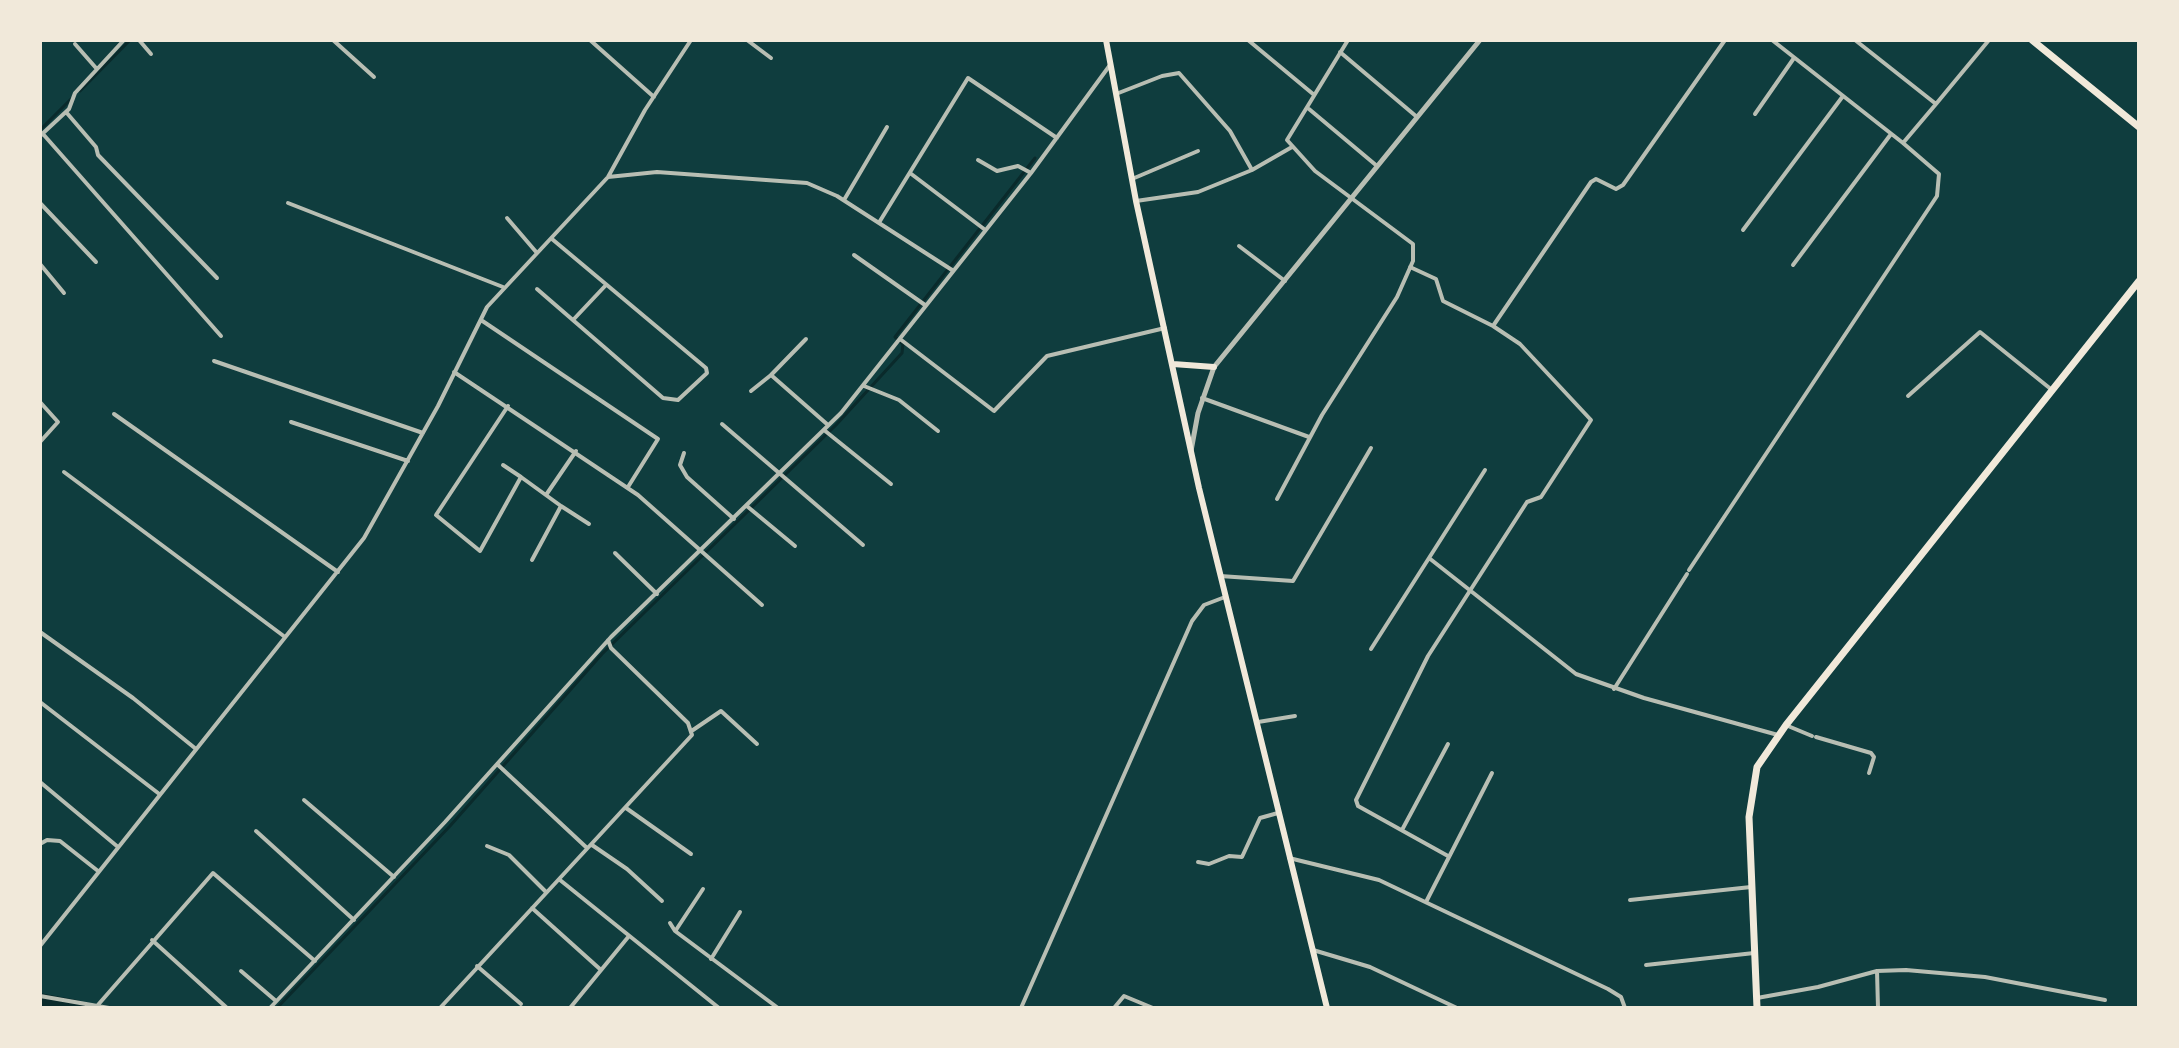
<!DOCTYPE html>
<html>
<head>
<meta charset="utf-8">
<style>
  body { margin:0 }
  #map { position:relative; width:2179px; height:1048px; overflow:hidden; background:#0f3d3e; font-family:"Roboto Condensed",sans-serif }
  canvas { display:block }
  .frame { position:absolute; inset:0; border:42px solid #f1e9da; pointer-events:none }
</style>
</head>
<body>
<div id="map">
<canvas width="2179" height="1048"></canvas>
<div class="frame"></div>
</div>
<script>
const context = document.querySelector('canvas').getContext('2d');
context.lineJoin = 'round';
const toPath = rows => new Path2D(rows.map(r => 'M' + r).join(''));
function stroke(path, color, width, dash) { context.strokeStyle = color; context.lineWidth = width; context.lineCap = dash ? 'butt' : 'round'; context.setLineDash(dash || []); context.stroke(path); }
const stream = toPath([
  [80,91,130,40],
  [40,130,71,99],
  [277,1008,450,826,602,654,836,425,902,353,903,344,895,337,1035,158]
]);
const river = toPath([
  [40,1001,77,1008]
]);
const minor = toPath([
  [139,40,151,54],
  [333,40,374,77],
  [590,40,654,97],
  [747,40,771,58],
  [1248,40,1313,94],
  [1772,40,1903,143,1936,104],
  [1855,40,1936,104,1989,40],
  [75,44,96,68],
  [1340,52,1417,117],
  [1116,94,1162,76,1179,73,1230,131,1252,170],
  [1309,109,1377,166],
  [66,112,96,147,98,155,217,278],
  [1755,114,1794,58],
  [43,134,221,336],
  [40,136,69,109,75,93,124,40],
  [978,160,997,171,1018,166,1031,173],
  [910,173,984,229],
  [608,177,657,172,807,183,837,196,952,270],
  [1132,179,1198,151],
  [844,200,887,127],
  [1136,201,1198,192,1252,170,1292,147],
  [40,203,96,262],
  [288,203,503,287],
  [507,218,537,253],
  [880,221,968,78,1057,138],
  [1743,230,1843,96],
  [1239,246,1285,281],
  [854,255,925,305],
  [40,264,64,293],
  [1793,265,1891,134],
  [1410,267,1436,279,1443,301,1493,326,1520,344,1591,420,1541,497,1527,502,1428,656,1356,800,1358,806,1448,856],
  [537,289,663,398,678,400,707,373,706,368,552,239],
  [481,320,658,439,628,487],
  [573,320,606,285],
  [1493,326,1591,182,1596,179,1616,189,1623,185,1725,40],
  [900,339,994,411,1047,356,1165,328],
  [214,361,423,433],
  [454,372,638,495,762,605],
  [771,375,806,339],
  [864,386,899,400,938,431],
  [751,391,771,375,828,425],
  [1908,396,1980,332,2052,390],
  [1202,398,1309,437],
  [40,402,58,422,40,442],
  [114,414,338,572],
  [291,422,408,461],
  [722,424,863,545],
  [824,430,891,484],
  [684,453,680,465,687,477,734,519],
  [503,465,521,477,480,551,436,515,508,406],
  [64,472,285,637],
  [521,477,561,506,532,560],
  [546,495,576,451],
  [1277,499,1322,415,1397,297,1413,261,1413,244,1315,171,1287,140,1348,40],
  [561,506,589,524],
  [748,507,795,546],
  [615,553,657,594],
  [1429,558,1485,470],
  [1689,570,1937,196,1939,174,1903,143],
  [1220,576,1293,581,1371,448],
  [40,632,133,698,196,749],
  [1371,649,1429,558,1576,674,1644,698,1778,735],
  [1614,689,1687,574],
  [40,702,158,793],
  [1258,722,1295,716],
  [1788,726,1812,736],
  [693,730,721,711,757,744],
  [1816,737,1871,753,1874,757,1869,773],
  [497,764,587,848],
  [40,782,118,847],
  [304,800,394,877],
  [626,808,691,854],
  [1402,830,1448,744],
  [256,831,354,920],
  [40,844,47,840,60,841,98,871],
  [592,845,627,869,662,901],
  [487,846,509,855,546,892],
  [1289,858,1379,880,1608,989,1621,997,1625,1008],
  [1198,862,1209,864,1229,856,1242,857,1260,818,1278,813],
  [560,880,719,1008],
  [1630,900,1751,887],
  [1426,902,1492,773],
  [532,908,601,970],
  [670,923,675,931,778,1008],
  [676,930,703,889],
  [152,940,227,1008],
  [40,946,364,538,438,406,487,307,608,177,645,110,691,40],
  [1313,950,1370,967,1457,1008],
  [711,959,740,912],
  [1646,965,1754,953],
  [477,966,521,1004],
  [241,971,276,1001],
  [1877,971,1878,1008],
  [40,996,109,1008],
  [1757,998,1818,987,1877,971,1906,970,1985,977,2105,1000],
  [97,1006,213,873,315,961],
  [270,1008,445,822,611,637,841,413,1031,173,1110,65],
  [440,1008,692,735,688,723,611,648,608,640],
  [570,1008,629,936],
  [1021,1008,1192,621,1204,605,1225,597],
  [1114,1008,1124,996,1153,1008]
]);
const tertiary = toPath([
  [1191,451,1198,413,1214,367,1480,40]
]);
const primary = toPath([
  [1106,40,1136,201,1199,488,1327,1008],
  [1173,364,1214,367]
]);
const trunk = toPath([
  [2032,40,2139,127],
  [1757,1008,1749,817,1757,767,1786,725,2139,281]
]);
stroke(stream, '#0a2a2b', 3);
stroke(river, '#0a2a2b', 16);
stroke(minor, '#b8beb3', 4);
stroke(tertiary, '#b8beb3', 5);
stroke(primary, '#f1e9da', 6);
stroke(trunk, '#f1e9da', 7);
</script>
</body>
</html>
